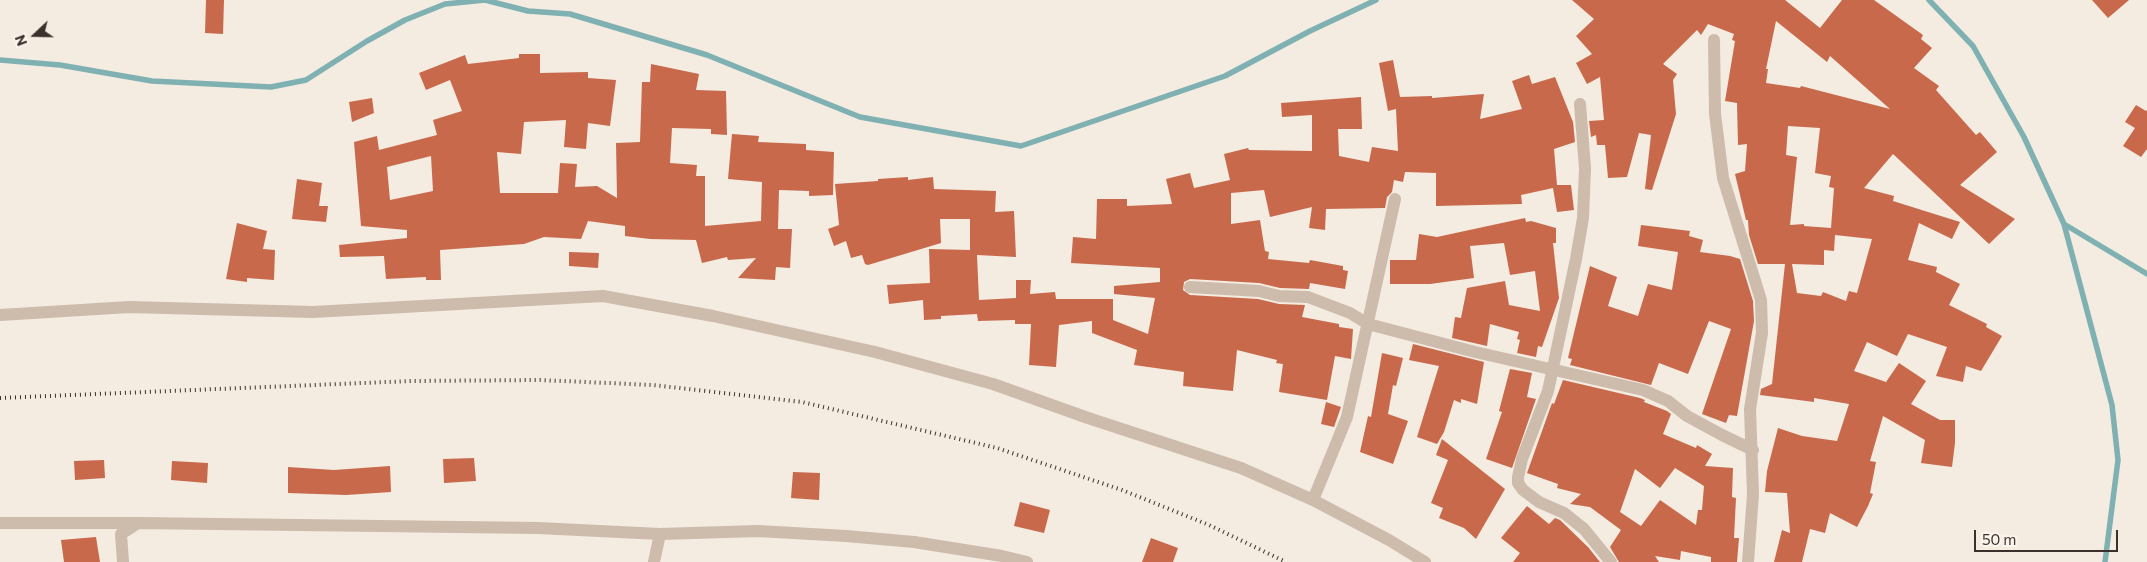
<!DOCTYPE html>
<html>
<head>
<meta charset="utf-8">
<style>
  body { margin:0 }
  #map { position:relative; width:2147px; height:562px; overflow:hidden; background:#f4ebe1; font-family:Commissioner,sans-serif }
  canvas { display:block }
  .north { position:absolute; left:10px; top:10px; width:50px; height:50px; -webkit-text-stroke:4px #fbf5ee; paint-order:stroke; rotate:249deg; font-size:14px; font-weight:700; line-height:20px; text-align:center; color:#3b302b }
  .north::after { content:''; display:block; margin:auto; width:18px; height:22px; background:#3b302b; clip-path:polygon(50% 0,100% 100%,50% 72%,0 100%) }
  .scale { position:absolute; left:1974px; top:530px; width:144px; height:22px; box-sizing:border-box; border:2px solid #3b302b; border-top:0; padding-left:6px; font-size:15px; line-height:18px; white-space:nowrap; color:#3b302b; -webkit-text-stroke:4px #fbf5ee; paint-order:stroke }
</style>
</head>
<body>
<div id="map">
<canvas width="2147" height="562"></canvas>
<div class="north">N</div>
<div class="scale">50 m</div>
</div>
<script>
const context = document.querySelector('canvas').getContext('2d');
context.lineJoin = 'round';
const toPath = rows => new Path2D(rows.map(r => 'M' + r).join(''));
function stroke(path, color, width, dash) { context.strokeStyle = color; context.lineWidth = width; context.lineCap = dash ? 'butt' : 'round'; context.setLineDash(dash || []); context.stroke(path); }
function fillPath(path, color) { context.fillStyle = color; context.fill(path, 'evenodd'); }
const stream = toPath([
  [1929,0,1973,46,2024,137,2064,224,2112,405,2118,460,2105,562],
  [0,60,60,65,152,81,271,87,306,80,367,41,405,20,445,4,485,0,528,11,570,14,707,55,860,117,1021,146,1225,76,1310,31,1376,0],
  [2064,224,2147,274]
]);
const building = toPath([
  [206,0,224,0,223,34,205,33],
  [1572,0,1785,0,1820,28,1842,0,1874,0,1923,35,1921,39,1932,48,1914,68,1939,86,1936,90,1976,135,1980,132,1997,152,1960,185,2015,219,1989,244,1893,154,1864,188,1894,196,1893,201,1960,222,1952,239,1919,223,1908,260,1937,267,1936,272,1960,284,1949,305,1987,324,1986,327,2002,336,1981,371,1966,366,1963,382,1936,376,1947,347,1908,334,1897,356,1867,342,1854,371,1886,382,1899,363,1926,381,1911,404,1940,420,1955,420,1955,443,1952,467,1921,463,1925,440,1883,416,1870,461,1876,462,1870,493,1873,494,1868,506,1857,527,1830,513,1825,533,1810,529,1802,562,1774,562,1782,530,1790,533,1787,493,1765,492,1767,471,1778,428,1802,436,1837,441,1849,404,1814,398,1814,402,1760,395,1761,389,1772,384,1785,264,1758,264,1749,235,1748,220,1746,220,1735,174,1745,171,1747,144,1738,145,1737,103,1725,101,1735,41,1732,40,1734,34,1708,24,1701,35,1697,30,1663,64,1677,74,1673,80,1676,114,1652,190,1645,189,1651,135,1639,133,1627,177,1608,178,1605,145,1597,145,1596,135,1591,137,1589,121,1604,120,1600,77,1587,84,1576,63,1592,54,1576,36,1594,19],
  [1776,21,1827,62,1830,56,1890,109,1801,86,1800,88,1766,83,1768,69,1766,69],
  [1788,126,1820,128,1815,173,1831,176,1829,187,1834,188,1831,228,1804,226,1804,224,1790,225,1797,157,1786,155],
  [1835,235,1872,239,1857,293,1849,291,1846,301,1823,292,1821,296,1797,293,1792,264,1824,265,1824,250,1834,251],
  [2092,0,2129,0,2108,18],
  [519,54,540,54,540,73,588,72,588,78,616,80,610,126,588,123,586,149,564,147,566,120,524,122,521,154,497,152,500,193,558,193,560,163,577,164,575,187,597,186,617,198,616,143,640,142,642,82,650,82,651,64,699,74,696,90,726,91,727,135,711,134,711,129,672,128,670,163,697,165,696,176,705,176,705,226,761,221,762,182,728,179,732,134,759,136,758,142,806,144,806,150,834,152,833,195,809,196,809,191,779,190,778,229,792,229,790,268,776,267,775,280,738,278,756,258,728,260,727,257,702,263,696,240,650,239,625,236,625,226,588,221,581,239,544,237,524,244,440,250,441,280,426,280,426,277,386,279,384,256,340,257,339,245,407,238,407,230,361,226,354,142,377,136,379,150,437,135,433,120,462,111,450,80,426,90,419,73,465,55,468,64,519,58],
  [431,156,433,191,390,200,387,167],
  [1393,60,1400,97,1432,96,1432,98,1484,94,1480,119,1522,109,1512,81,1529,75,1532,84,1555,77,1573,122,1575,142,1554,149,1557,185,1571,185,1574,210,1557,212,1553,188,1521,195,1522,204,1436,206,1436,173,1405,172,1403,182,1394,180,1392,192,1387,197,1385,208,1326,209,1325,230,1309,228,1312,207,1270,217,1264,190,1231,193,1231,224,1260,220,1265,251,1269,252,1268,259,1309,263,1310,260,1343,266,1343,270,1348,271,1345,289,1310,283,1309,289,1280,288,1259,283,1190,279,1184,282,1183,290,1190,295,1258,299,1279,304,1305,305,1302,317,1339,324,1339,327,1353,329,1351,359,1335,356,1327,400,1279,392,1283,364,1276,363,1277,360,1237,350,1233,391,1183,386,1184,372,1134,365,1137,350,1092,333,1092,321,1059,325,1056,367,1029,365,1031,324,1015,324,1015,320,978,321,977,314,941,316,941,319,924,320,923,300,889,304,887,285,930,283,929,249,970,250,970,219,940,219,941,243,868,265,865,264,862,255,851,258,846,241,834,246,828,229,839,225,835,184,878,181,878,179,908,177,908,180,933,177,934,189,996,191,995,212,1014,211,1016,257,977,255,979,300,1016,298,1016,280,1031,280,1030,294,1055,292,1056,299,1113,299,1113,320,1148,334,1155,298,1114,294,1114,286,1160,282,1160,268,1071,263,1073,237,1096,239,1097,199,1127,199,1127,206,1172,204,1166,179,1190,173,1194,188,1230,180,1224,154,1248,148,1249,150,1312,151,1312,115,1282,117,1281,103,1361,97,1362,129,1338,129,1339,156,1369,162,1372,147,1398,151,1396,109,1388,111,1379,63],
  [372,98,374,113,352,122,349,102],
  [2136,105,2146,111,2147,110,2147,149,2141,157,2123,146,2135,128,2125,122],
  [297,179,322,183,319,206,328,206,326,222,292,219],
  [1525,218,1526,222,1531,221,1556,228,1556,243,1553,243,1559,298,1542,347,1538,346,1536,357,1517,353,1520,340,1517,339,1519,332,1490,324,1487,346,1452,338,1455,317,1461,318,1467,288,1505,281,1509,305,1540,311,1535,271,1510,275,1504,243,1470,246,1474,278,1430,284,1390,284,1390,260,1416,260,1419,234,1437,237],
  [237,223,267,231,263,249,275,250,274,280,247,278,247,282,226,279],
  [1641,225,1690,231,1689,236,1703,240,1700,252,1730,256,1740,259,1753,301,1754,321,1737,416,1729,415,1726,423,1702,414,1731,329,1709,321,1688,374,1659,363,1651,385,1570,365,1572,359,1568,358,1590,266,1617,277,1608,306,1638,316,1648,284,1672,290,1678,252,1638,246],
  [569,252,599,253,598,268,569,266],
  [1413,344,1484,362,1477,404,1461,399,1461,403,1454,400,1444,432,1437,444,1417,437,1439,366,1409,360],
  [1382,353,1403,358,1396,386,1393,385,1388,414,1408,421,1393,464,1360,452,1368,416,1371,417],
  [1510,369,1532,373,1527,397,1536,399,1512,468,1486,459,1502,412,1499,411],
  [1563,380,1640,398,1645,400,1644,402,1667,411,1671,414,1663,434,1696,448,1697,445,1712,454,1705,466,1733,468,1732,497,1736,498,1734,538,1739,538,1737,562,1711,562,1711,557,1681,551,1680,560,1655,556,1659,562,1619,562,1610,547,1621,530,1590,507,1570,504,1581,494,1557,488,1558,484,1527,473,1552,403,1554,404],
  [1675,468,1704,486,1702,510,1698,510,1696,525,1660,500,1641,526,1620,512,1635,469,1660,488],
  [1326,402,1341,407,1334,427,1321,424],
  [1442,439,1505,489,1476,539,1464,528,1439,518,1443,508,1431,503,1448,460,1436,455],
  [474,458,476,481,444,483,443,459],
  [104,460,105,478,75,480,74,461],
  [172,461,208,463,207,483,171,480],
  [390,466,391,492,346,495,288,493,288,467,334,470],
  [793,472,820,473,819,500,791,498],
  [1020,502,1050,510,1044,533,1014,526],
  [1527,506,1549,524,1555,518,1560,520,1588,547,1600,562,1513,562,1520,553,1501,538],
  [96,537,100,562,64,562,61,540],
  [1151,538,1178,548,1173,562,1142,562]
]);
const minor = toPath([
  [1714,40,1715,114,1723,178,1761,300,1762,333,1750,409,1753,494,1748,562],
  [1580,104,1585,168,1583,218,1576,259,1548,391,1522,459,1518,477,1518,483,1523,490,1539,502,1564,513,1584,529,1611,562],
  [1190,287,1259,291,1279,296,1308,297,1350,313,1368,324,1475,352,1643,390,1668,401,1687,416,1722,435,1753,450],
  [0,315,129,307,313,312,603,296,713,316,875,352,993,384,1088,418,1241,468,1313,500,1389,540,1425,562],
  [1313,500,1347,417,1395,199],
  [0,523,138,523,538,528,660,534,758,531,846,536,914,542,1002,556,1027,562],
  [123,562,121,534,138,523],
  [654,562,660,534]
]);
const rail = toPath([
  [0,398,411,381,540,380,653,385,802,402,997,448,1122,490,1209,525,1286,562]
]);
stroke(stream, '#7fb0b2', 5.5);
fillPath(building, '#c8694b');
stroke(minor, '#cdbbac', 12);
stroke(rail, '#3b302b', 4, [1, 4]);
</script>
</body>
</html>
